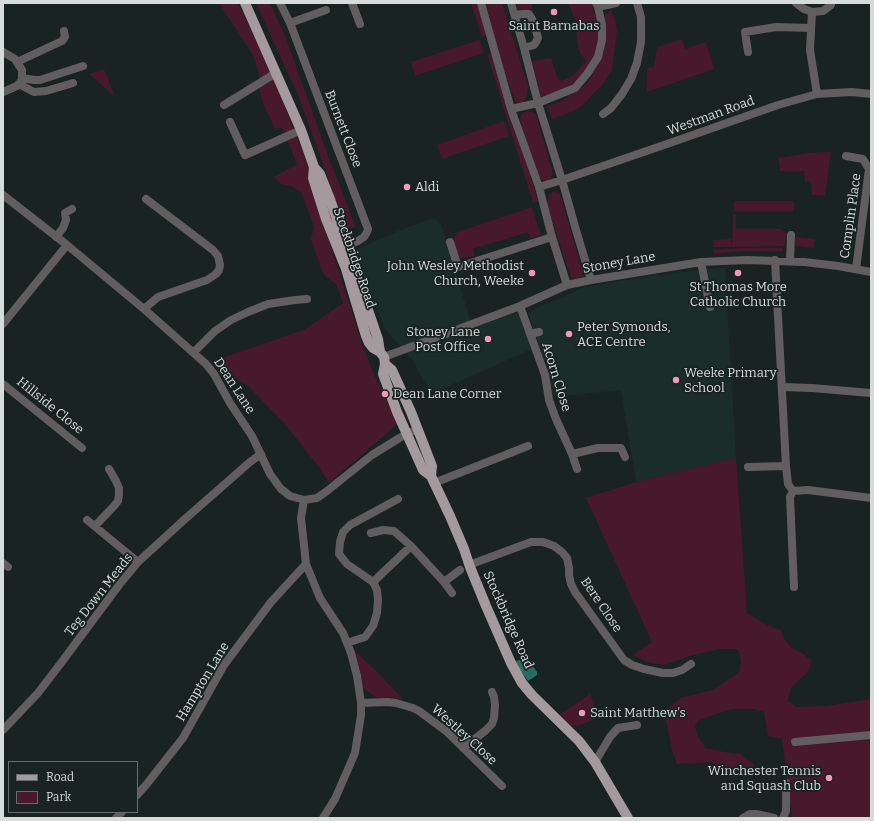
<!DOCTYPE html>
<html>
<head>
<meta charset="utf-8">
<style>
  body { margin:0 }
  #map { position:relative; width:874px; height:821px; overflow:hidden; background:#192321; font-family:Bitter,serif }
  canvas { display:block }
  .frame { position:absolute; inset:0; border:4px solid #d5dcda; pointer-events:none }
  .legend { position:absolute; left:8px; top:761px; width:130px; height:52px; box-sizing:border-box; background:#192321; border:1px solid #646d6b; margin:0; padding:5px 7px; list-style:none; font-size:12px; color:#d5dcda }
  .legend li { display:flex; align-items:center; gap:8px; height:20px }
  .legend b { width:20px; border:1px solid #646d6b }
</style>
</head>
<body>
<div id="map">
<canvas width="874" height="821"></canvas>
<div class="frame"></div>
<ul class="legend">
<li><b style="height:5px;background:#a4999c"></b>Road</li>
<li><b style="height:11px;background:#47192b"></b>Park</li>
</ul>
</div>
<script>
const context = document.querySelector('canvas').getContext('2d');
context.lineJoin = 'round';
function fillPath(path, color) { context.fillStyle = color; context.fill(path, 'evenodd'); }
const toPath = rows => new Path2D(rows.map(r => 'M' + r).join(''));
function stroke(path, color, width, dash) { context.strokeStyle = color; context.lineWidth = width; context.lineCap = dash ? 'butt' : 'round'; context.setLineDash(dash || []); context.stroke(path); }
function drawText(font, color, halo, rows, align = 'center') {
  context.font = font + ' Bitter,serif'; context.lineWidth = 3.5; context.setLineDash([]); context.textBaseline = 'middle'; context.strokeStyle = halo; context.fillStyle = color; for (const [text, x, y, turn = 0] of rows) {
    context.save(); context.translate(x, y); context.rotate((+turn || 0) * Math.PI / 180); context.textAlign = isNaN(turn) ? turn : align; if (halo) context.strokeText(text, 0, 0); context.fillText(text, 0, 0); context.restore();
  }
}
const built = toPath([
  [434,218,441,224,471,323,517,308,532,349,431,394,413,361,385,329,353,251,405,228],
  [725,267,736,458,636,482,621,390,552,397,528,312,585,287,657,275]
]);
const green = toPath([
  [219,3,238,3,270,70,310,170,331,247,362,344,373,372,397,423,394,427,329,483,318,466,284,423,248,386,210,362,304,330,343,303,336,284,324,275,313,246,311,239,314,227,301,192,291,186,281,184,274,177,297,164,282,128,275,129,263,103,259,90,259,74,253,55],
  [256,3,270,3,286,38,327,153,356,227,346,229,300,100],
  [471,3,477,3,488,35,482,37],
  [484,3,502,3,528,87,527,96,524,101,521,104,517,104,515,101,505,73],
  [516,3,531,3,533,9,518,12],
  [568,3,591,3,596,17,599,36,596,53,588,68,580,77,569,87,541,97,532,61,551,58,558,79,562,81,574,75,586,60,580,53,578,47,575,19],
  [611,10,614,17,617,30,612,70,602,85,583,105,574,111,552,119,547,106,554,104,563,100,585,85,591,78,603,54,605,42,605,15,606,13],
  [682,39,685,49,706,42,714,69,647,92,647,68,654,67,657,47],
  [479,40,484,53,415,76,411,62],
  [493,53,538,201,533,203,487,54],
  [104,69,115,97,89,74],
  [528,111,532,112,536,114,537,118,553,174,549,181,545,182,542,180,539,176,522,128,520,119,521,115,524,112],
  [504,121,509,136,442,159,437,145],
  [831,152,825,196,812,195,811,181,805,182,804,171,780,171,778,158,809,153],
  [552,192,556,192,560,193,561,197,564,208,584,276,572,280,548,208,548,198,549,195],
  [734,201,794,201,794,211,734,211],
  [532,207,541,235,530,239,528,232,473,249,475,256,461,258,459,257,453,240,457,232],
  [733,214,736,214,736,229,780,229,783,230,786,234,785,246,732,247],
  [795,237,815,239,814,248,794,246],
  [731,239,731,247,714,247,713,240],
  [741,248,783,248,783,251,733,252,714,254,713,250],
  [736,458,747,613,767,625,781,630,783,638,792,648,802,653,812,661,808,672,791,688,788,701,796,707,826,706,871,699,871,818,792,818,782,739,768,736,764,712,754,709,732,709,699,720,695,726,698,737,706,748,724,752,741,754,754,765,749,775,738,776,711,762,677,764,672,750,664,711,681,698,713,690,739,672,741,661,738,649,720,649,690,656,664,665,647,662,632,655,652,642,586,498,636,482],
  [354,650,380,675,403,699,387,697,378,698,374,696,362,687],
  [590,694,598,718,577,726,570,725,559,715]
]);
const water = toPath([
  [527,658,537,672,537,675,528,681,518,667,516,661]
]);
const minor = toPath([
  [280,3,290,23,368,229,367,232,364,237,358,241,341,248],
  [352,3,360,24],
  [481,3,511,109,539,187,552,237,567,285],
  [511,3,524,48,538,103,562,180,576,230,591,280],
  [796,3,804,9,812,12,823,11,831,5,831,3],
  [598,7,616,3],
  [812,12,810,50,817,94],
  [515,15,523,14,529,14,532,19,535,27,538,38,536,42,534,45,524,48],
  [290,23,326,10],
  [3,52,15,59,22,70,22,80,17,86,3,92],
  [748,52,745,32,776,27,811,28],
  [17,62,62,41,65,37,64,31],
  [22,78,34,80,40,80,83,66],
  [19,84,30,90,34,92,46,91,73,83],
  [224,105,276,73],
  [511,109,538,103,575,88,587,74,598,57,602,40,602,25,598,7,596,3],
  [603,114,611,108,622,94,631,79,637,63,641,42,641,17,637,3],
  [230,122,245,155,301,130],
  [846,156,863,159,869,169],
  [539,187,562,180,667,144,778,105,817,94,852,92,871,94],
  [3,195,67,245,144,309,206,364,214,374,230,403,252,436,270,474,281,489,290,496,304,500,317,498,327,491,372,455,401,437,418,429],
  [56,237,63,228,66,220,65,213,72,209],
  [450,242,458,267,552,237],
  [775,260,786,466,788,484,793,491,790,497,794,587],
  [790,261,791,235],
  [701,262,710,307],
  [856,269,869,169,871,167],
  [520,306,537,353,545,375,549,400,556,419,572,454,577,469],
  [144,309,158,297,207,280,216,274,219,270,220,265,218,256,213,250,146,199],
  [3,324,67,245],
  [530,334,539,332],
  [194,352,215,331,231,320,248,312,268,304,295,300,307,299],
  [384,357,520,306,567,285,591,280,701,262,747,260,804,262,838,266,871,272],
  [3,384,82,448],
  [782,387,812,388,871,393],
  [572,454,598,448,621,448,625,457],
  [748,467,786,466],
  [434,483,528,446],
  [793,491,808,490,871,498],
  [304,500,301,518,306,564,320,598,343,633,351,653,357,676,361,703,361,715,355,753,335,799,323,818],
  [87,520,138,562],
  [95,526,114,506,118,501,119,495,119,488,116,481,109,469],
  [371,533,383,530,394,531,411,546,444,582,452,593],
  [3,563,8,567],
  [469,565,531,542,543,542,554,546,562,552,567,558,569,568,569,575,571,584,575,592,624,660,632,665,644,669,663,673,673,673,682,670,691,664],
  [373,582,411,546],
  [444,582,460,570],
  [347,643,365,637,373,626,377,613,378,600,377,590,373,582,347,564,339,554,340,542,343,532,350,525,398,499],
  [361,703,388,702,396,703,413,708,419,711,446,731,502,786],
  [3,730,38,693,61,663,119,585,138,562,185,519,250,462,261,454],
  [795,742,871,735],
  [463,748,485,731,492,724,494,718,495,705,494,697,492,692],
  [595,762,610,737,618,728,637,725],
  [137,795,146,785,183,738,224,665,271,602,306,564],
  [116,818,122,812],
  [743,818,750,814,756,814,774,818],
  [783,818,786,811,786,783]
]);
const major = toPath([
  [245,3,301,130,314,167,320,174,330,199,378,339,380,352,384,357,385,364,383,374,397,412,423,470,431,476,450,516,464,549,470,567,486,606,511,663,522,683,532,695,579,741,595,762,628,818],
  [314,167,313,178,326,219,346,269,366,336,369,343,373,348,380,352],
  [385,364,392,370,411,412,432,466,431,476]
]);
const markers = [
  [554,12,4,"#f09ab7"],
  [407,187,4,"#f09ab7"],
  [532,273,4,"#f09ab7"],
  [738,273,4,"#f09ab7"],
  [569,334,4,"#f09ab7"],
  [488,339,4,"#f09ab7"],
  [676,380,4,"#f09ab7"],
  [385,394,4,"#f09ab7"],
  [582,713,4,"#f09ab7"],
  [829,778,4,"#f09ab7"]
];
const poiNames = [
  ["Saint Barnabas",554,26,"center"],
  ["Aldi",415,187],
  ["John Wesley Methodist",524,266,"right"],
  ["Church, Weeke",524,281,"right"],
  ["St Thomas More",738,287,"center"],
  ["Catholic Church",738,302,"center"],
  ["Peter Symonds,",577,327],
  ["ACE Centre",577,342],
  ["Stoney Lane",480,332,"right"],
  ["Post Office",480,347,"right"],
  ["Weeke Primary",684,373],
  ["School",684,388],
  ["Dean Lane Corner",393,394],
  ["Saint Matthew's",590,713],
  ["Winchester Tennis",821,771,"right"],
  ["and Squash Club",821,786,"right"]
];
const streetNames = [
  ["Westman Road",711,116,-20],
  ["Burnett Close",343,129,69],
  ["Complin Place",851,216,-82],
  ["Stockbridge Road",354,258,71],
  ["Stoney Lane",619,263,-10],
  ["Acorn Close",556,377,73],
  ["Dean Lane",234,386,57],
  ["Hillside Close",50,406,39],
  ["Teg Down Meads",99,595,-52],
  ["Bere Close",601,605,56],
  ["Stockbridge Road",508,620,66],
  ["Hampton Lane",203,682,-59],
  ["Westley Close",464,735,42]
];
fillPath(built, '#1b2d29');
fillPath(green, '#47192b');
fillPath(water, '#286d61');
stroke(minor, '#625d5e', 8);
stroke(major, '#a4999c', 10);
for (const [x, y, r, color] of markers) { const dot = new Path2D(); dot.arc(x, y, r, 0, 2 * Math.PI); context.fillStyle = color; context.fill(dot); stroke(dot, '#192321', 1.5); }
drawText('13px', '#d5dcda', '#192321', poiNames, 'left');
drawText('13px', '#d5dcda', '#192321', streetNames);
</script>
</body>
</html>
